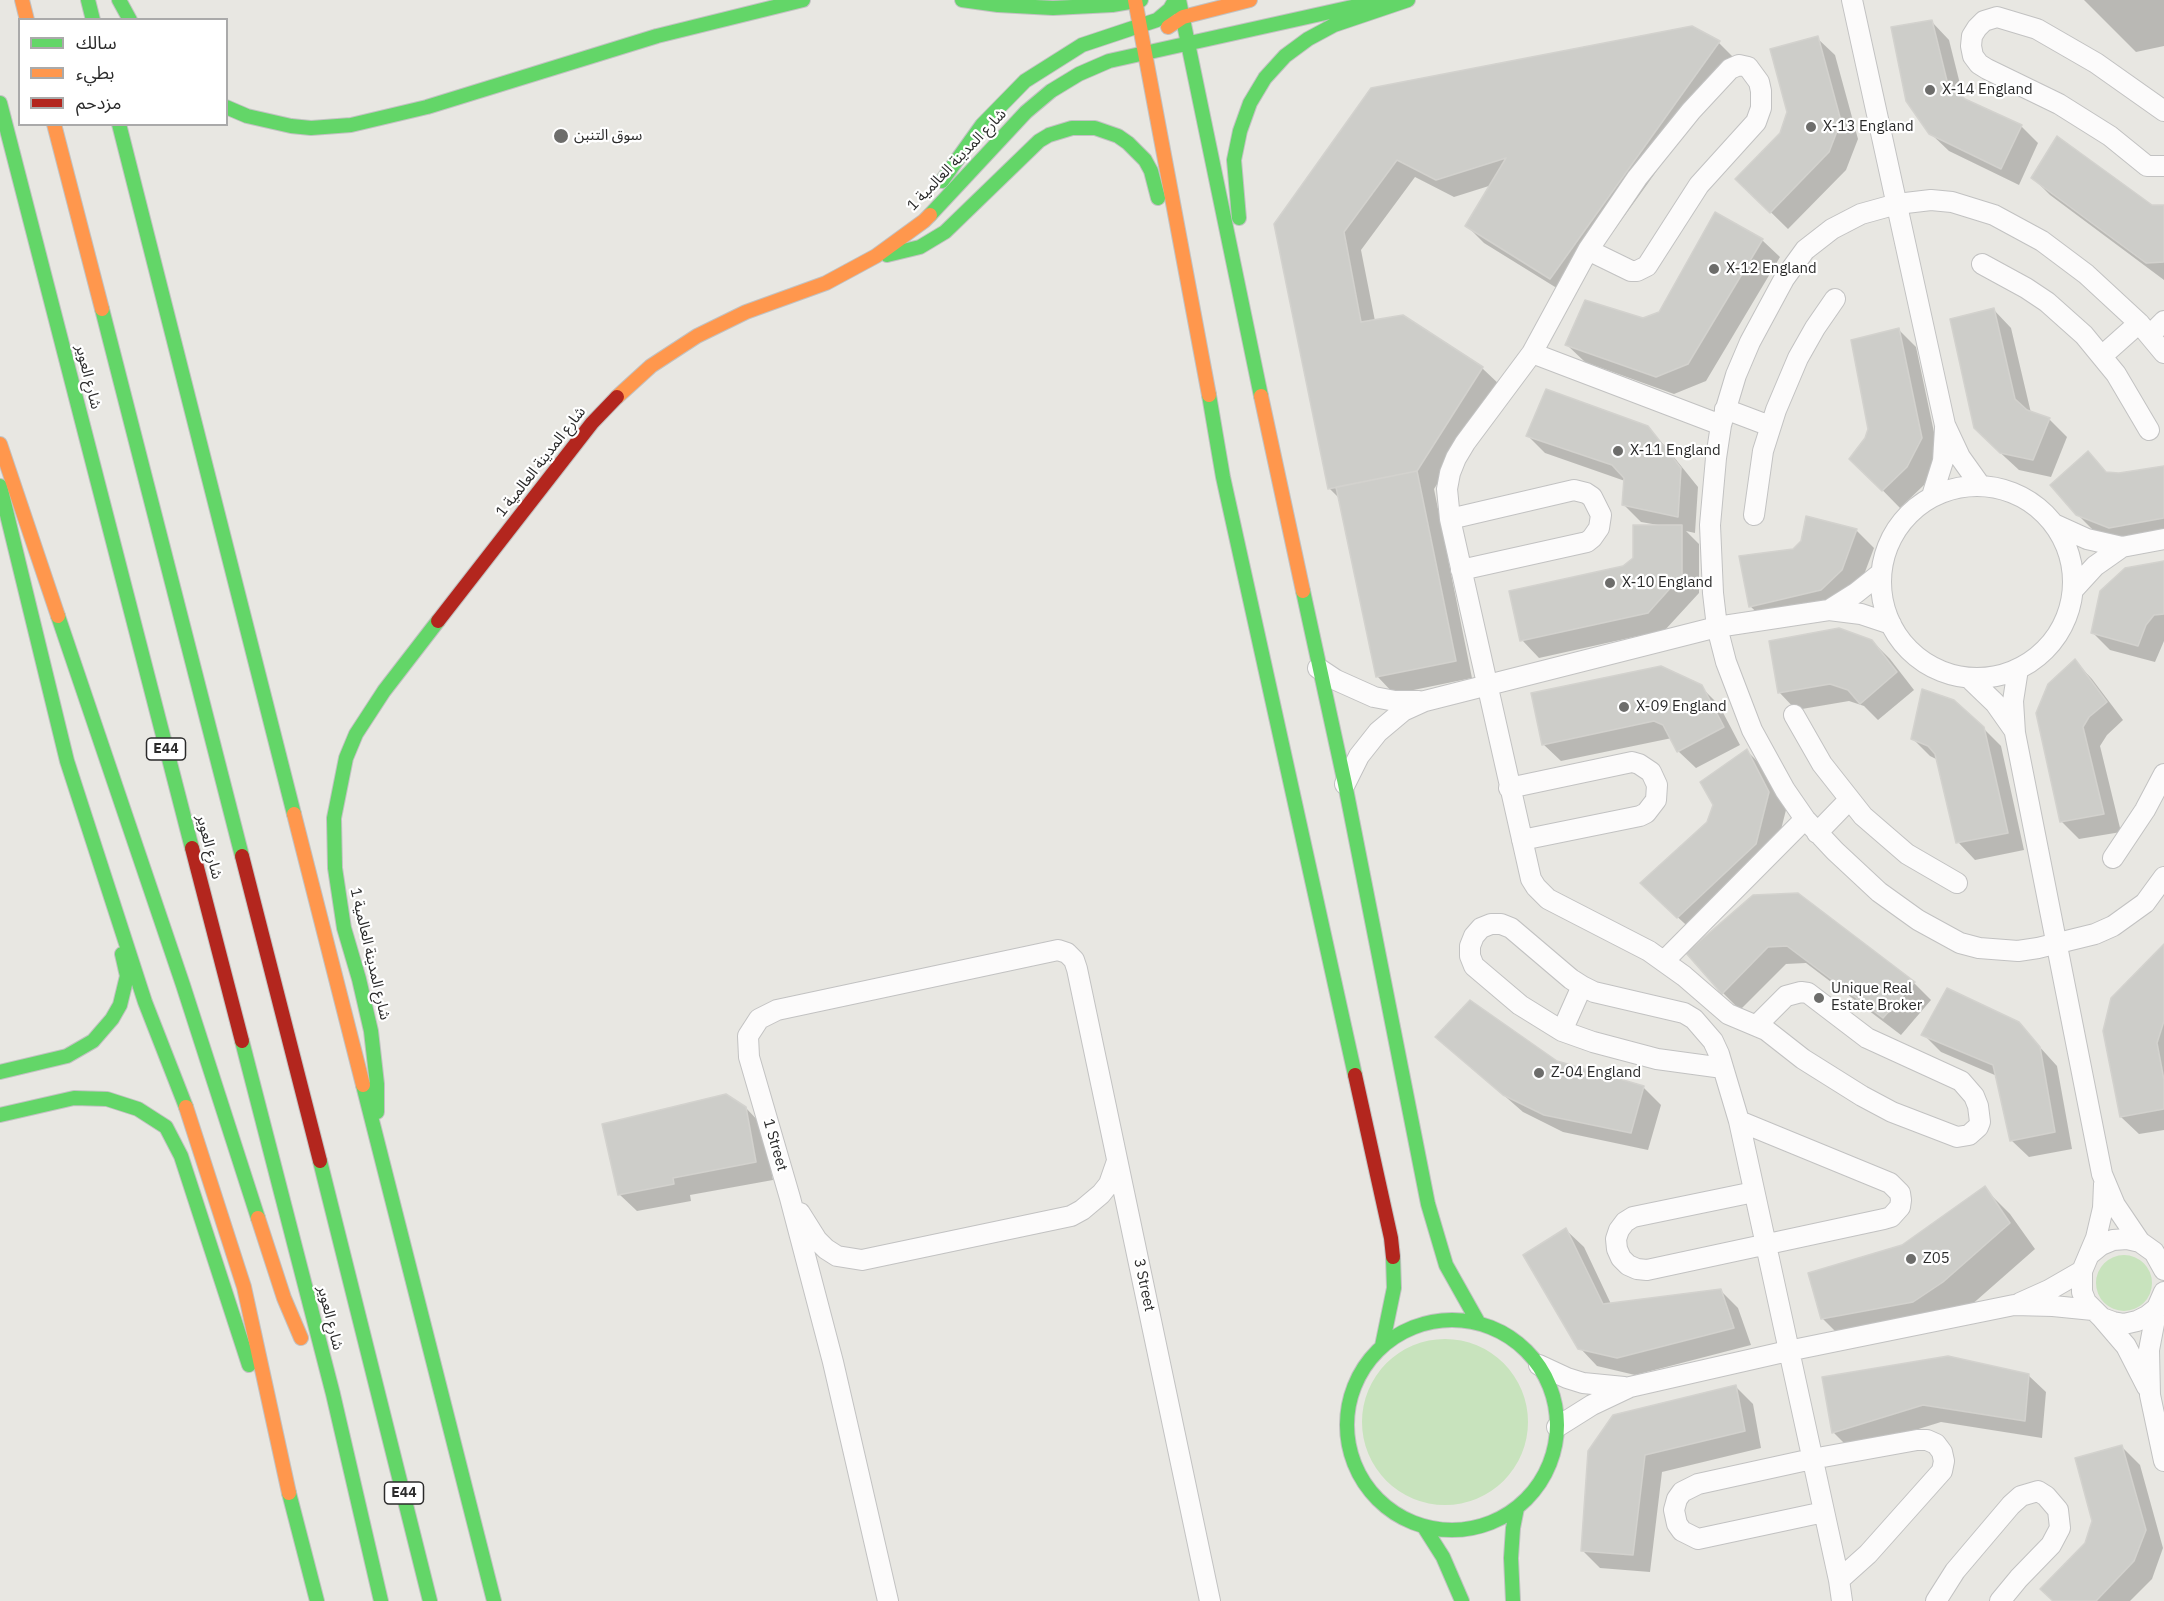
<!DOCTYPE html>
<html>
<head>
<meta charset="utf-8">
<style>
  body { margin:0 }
  #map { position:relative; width:2164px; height:1601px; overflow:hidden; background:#e8e7e2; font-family:"IBM Plex Sans","Noto Sans Arabic",sans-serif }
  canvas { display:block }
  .legend { position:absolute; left:18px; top:18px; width:210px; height:108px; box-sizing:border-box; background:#fff; border:2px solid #aaa; margin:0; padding:8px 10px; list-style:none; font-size:18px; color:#2b2b2b }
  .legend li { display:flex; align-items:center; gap:12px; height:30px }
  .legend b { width:30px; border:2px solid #aaa }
</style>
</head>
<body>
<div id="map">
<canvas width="2164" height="1601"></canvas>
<ul class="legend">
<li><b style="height:8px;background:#63d668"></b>سالك</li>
<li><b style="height:8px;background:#ff974d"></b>بطيء</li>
<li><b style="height:8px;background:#b3261e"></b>مزدحم</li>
</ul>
</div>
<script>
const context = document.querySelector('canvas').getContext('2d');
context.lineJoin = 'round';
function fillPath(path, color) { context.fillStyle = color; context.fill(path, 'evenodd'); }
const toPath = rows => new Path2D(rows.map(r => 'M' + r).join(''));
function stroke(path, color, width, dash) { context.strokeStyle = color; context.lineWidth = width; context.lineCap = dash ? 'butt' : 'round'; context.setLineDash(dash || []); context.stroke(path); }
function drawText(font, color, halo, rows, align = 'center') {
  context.font = font + ' "IBM Plex Sans","Noto Sans Arabic",sans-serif'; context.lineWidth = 4.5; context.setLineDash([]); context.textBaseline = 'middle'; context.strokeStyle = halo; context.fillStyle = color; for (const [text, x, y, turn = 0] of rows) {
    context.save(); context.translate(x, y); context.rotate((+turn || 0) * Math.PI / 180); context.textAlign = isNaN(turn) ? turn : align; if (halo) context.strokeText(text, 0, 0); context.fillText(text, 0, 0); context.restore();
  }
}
const green = toPath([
  '2096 1283a28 28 0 1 1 56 0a28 28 0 1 1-56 0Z',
  '1362 1422a83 83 0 1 1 166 0a83 83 0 1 1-166 0Z'
]);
const shadow = toPath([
  [2084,0,2164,0,2164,46,2136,52],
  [1932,22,1949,40,1964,100,2021,126,2038,143,2019,185,1949,151,1930,133],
  [1692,28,1719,43,1736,60,1568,295,1484,243,1467,226,1492,185,1454,197,1415,177,1361,250,1375,321,1403,316,1482,368,1500,385,1434,489,1472,678,1394,694,1377,676,1340,499,1329,488,1276,225,1372,90],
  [1817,38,1835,55,1858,139,1846,170,1788,229,1737,179,1782,134],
  [2033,178,2152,207,2164,207,2164,280,2050,195],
  [1762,240,1780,257,1706,381,1674,394,1585,362,1567,345,1660,313],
  [1994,310,2011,328,2031,413,2050,420,2067,437,2051,477,2019,470,1993,446],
  [1899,330,1916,347,1939,456,1924,485,1900,508,1851,458,1866,439],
  [1647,428,1665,446,1698,487,1695,533,1686,531,1699,544,1699,593,1665,630,1539,658,1522,640,1635,558,1658,525,1641,522,1623,504,1625,481,1545,453,1528,436],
  [2088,453,2108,474,2119,475,2164,468,2164,538,2127,545,2095,532,2077,514],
  [1808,518,1857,531,1874,548,1859,588,1768,623,1750,606,1802,542],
  [2164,562,2164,641,2155,662,2110,650,2092,632],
  [1872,641,1890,659,1914,690,1878,720,1864,706,1849,701,1796,710,1779,692],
  [2075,661,2092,679,2123,720,2107,735,2100,746,2121,832,2079,839,2061,821],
  [1701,687,1719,705,1740,745,1696,768,1678,751,1672,738,1561,761,1543,744],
  [1983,728,2001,746,2024,850,1975,860,1958,842,1938,760,1930,756,1913,739],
  [1747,751,1764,768,1786,810,1773,861,1696,934,1659,900,1708,823],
  [1754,897,1914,983,1931,1000,1901,1035,1806,963,1786,964,1740,1010,1723,993],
  [2164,946,2164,1130,2139,1134,2121,1117],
  [2018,1023,2057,1066,2072,1149,2029,1157,2011,1140,1997,1076,1941,1052,1923,1034],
  [1437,1037,1556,1062,1643,1087,1661,1105,1648,1150,1563,1132,1523,1112],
  [746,1108,763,1126,773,1180,690,1195,691,1201,637,1211,619,1194],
  [1984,1188,2010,1214,2035,1249,1969,1307,1848,1344,1822,1318,1902,1247],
  [1566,1230,1584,1247,1611,1304,1720,1290,1738,1308,1751,1345,1635,1375,1597,1366,1580,1348],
  [2028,1375,2046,1392,2042,1438,1941,1422,1851,1450,1834,1433,1824,1378],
  [1736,1387,1753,1404,1761,1448,1662,1472,1650,1572,1600,1568,1582,1550,1590,1451],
  [2122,1447,2140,1465,2163,1548,2152,1579,2130,1601,2055,1601,2087,1543]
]);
const building = toPath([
  [1932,20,1947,81,1965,99,2022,125,2001,169,1929,134,1906,101,1891,27,1932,20],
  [1692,26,1720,41,1550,279,1465,226,1506,158,1436,180,1397,160,1344,232,1361,322,1403,315,1483,367,1417,471,1328,489,1274,224,1371,88,1692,26],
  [1818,36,1841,121,1829,152,1770,213,1735,179,1780,133,1787,112,1770,49,1818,36],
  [2057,136,2152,205,2164,205,2164,262,2146,263,2031,178,2057,136],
  [1715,212,1763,239,1688,364,1656,377,1565,345,1585,300,1643,318,1659,312,1715,212],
  [1994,308,2015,399,2027,410,2050,418,2033,460,2000,453,1974,428,1950,319,1994,308],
  [1899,328,1922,438,1907,467,1882,491,1849,459,1865,438,1868,429,1851,340,1899,328],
  [1546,389,1648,426,1681,468,1678,517,1622,505,1624,478,1612,465,1526,436,1546,389],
  [2088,451,2106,472,2119,473,2164,466,2164,518,2109,528,2076,515,2050,485,2088,451],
  [1417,471,1456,661,1376,677,1336,487,1417,471],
  [1806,516,1857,529,1842,570,1821,590,1749,607,1739,556,1793,549,1801,541,1806,516],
  [1633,525,1682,525,1682,575,1648,613,1520,641,1509,591,1623,566,1633,558,1633,525],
  [2164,561,2164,614,2154,615,2146,625,2138,646,2091,633,2100,591,2125,568,2164,561],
  [1839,628,1872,640,1897,672,1860,704,1848,690,1830,684,1778,693,1769,641,1839,628],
  [2075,659,2107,702,2089,717,2083,727,2104,814,2060,822,2036,713,2048,684,2075,659],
  [1661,666,1702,685,1724,727,1677,752,1663,725,1654,721,1542,745,1531,693,1661,666],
  [1922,689,1954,700,1984,727,2008,833,1956,843,1935,754,1928,746,1911,739,1922,689],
  [1747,749,1769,792,1756,844,1677,918,1640,883,1707,822,1713,805,1700,782,1747,749],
  [1798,893,1915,982,1883,1018,1787,946,1768,947,1722,994,1686,953,1753,895,1798,893],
  [2164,944,2164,1021,2157,1043,2164,1080,2164,1109,2120,1117,2103,1031,2111,998,2164,944],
  [1947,988,2019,1022,2040,1047,2055,1132,2010,1141,1993,1065,1921,1035,1947,988],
  [1470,1000,1557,1061,1644,1086,1631,1133,1544,1115,1503,1095,1435,1037,1470,1000],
  [726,1094,746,1107,756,1162,673,1178,674,1184,618,1195,602,1124,726,1094],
  [1985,1186,2010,1223,1943,1282,1913,1302,1821,1319,1808,1273,1902,1245,1985,1186],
  [1566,1228,1603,1304,1721,1289,1734,1328,1617,1358,1578,1349,1523,1255,1566,1228],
  [1948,1356,2029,1374,2025,1421,1923,1405,1832,1433,1822,1377,1948,1356],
  [1736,1385,1745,1431,1645,1455,1633,1555,1581,1551,1588,1451,1613,1415,1736,1385],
  [2122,1445,2146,1530,2134,1561,2096,1601,2053,1601,2040,1589,2085,1543,2092,1521,2075,1458,2122,1445]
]);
const street = toPath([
  [1852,0,1945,425,1960,457,1980,485],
  [2164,111,2096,63,2037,29,1997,17,1984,21,1977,28,1972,36,1971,46,1973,56,1979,64,1987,69,2059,104,2110,136,2147,166,2164,166],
  [1588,250,1631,271,1637,271,1647,266,1699,185,1756,122,1761,108,1761,91,1759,82,1748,67,1739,65,1730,69,1691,111,1637,178,1588,250,1532,353,1465,443,1456,458,1450,473,1447,489,1450,519,1531,879,1536,887,1548,899,1649,951,1684,976,1728,1014,1766,1030,1803,1059,1862,1096,1892,1112,1957,1137,1969,1135,1978,1127,1980,1122,1978,1106,1974,1096,1961,1081,1867,1038,1808,993,1801,992,1786,996,1757,1025],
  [1982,264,2026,288,2047,302,2084,335,2116,374,2149,430],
  [2150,335,2164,321],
  [1532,353,1721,425],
  [2164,353,2139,323,2086,274,2042,241,1994,215,1952,202,1931,200,1897,204,1861,214,1832,229,1805,250,1784,279,1750,342,1736,375,1721,425,1716,458,1710,525,1713,593,1717,627,1726,662,1752,730,1785,790,1805,819,1835,851,1879,892,1918,920,1960,943,1979,948,2018,951,2038,948,2095,934,2113,926,2145,903,2164,877],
  [2102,356,2139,323],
  [1725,409,1770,426],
  '1881 582a96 96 0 1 1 192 0a96 96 0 1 1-192 0Z',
  [1932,496,1943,461,1945,428],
  [1754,515,1763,451,1776,410,1798,358,1815,328,1835,299],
  [1450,519,1574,490,1586,493,1592,497,1601,515,1599,528,1592,538,1587,542,1461,570],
  [2054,524,2087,539,2122,547],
  [2073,590,2095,566,2122,547,2164,539],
  [1829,610,1856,593,1881,573],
  [1318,668,1336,680,1374,697,1395,701,1419,701],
  [2018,669,2013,701,2015,733,2102,1174,2115,1205,2140,1242],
  [1969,678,1995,703,2014,730],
  [1794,715,1822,764,1863,816,1907,854,1957,883],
  [1345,784,1359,756,1378,732,1403,711,1425,701,1717,627,1829,610,1861,614,1891,624],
  [1509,788,1632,762,1639,764,1651,772,1657,785,1656,800,1646,813,1640,816,1522,840],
  [1817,833,1849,800],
  [2113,858,2145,810,2164,774],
  [1664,961,1805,819],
  [1562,1031,1582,986],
  [1723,1068,1657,1059,1593,1042,1562,1031,1520,1005,1474,966,1470,956,1470,946,1474,936,1481,928,1491,924,1501,924,1511,928,1571,979,1582,986,1594,992,1684,1013,1694,1019,1713,1041,1719,1054,1739,1121,1839,1580,1842,1601],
  [1739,1121,1890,1183,1900,1193,1901,1200,1900,1207,1891,1217,1884,1219,1647,1270,1637,1269,1628,1265,1621,1258,1617,1249,1616,1239,1619,1230,1625,1222,1633,1217,1754,1192],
  [2104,1184,2103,1208,2096,1238,2082,1271,2082,1292,2086,1302,2102,1318,2113,1322,2124,1324,2137,1321,2147,1316,2157,1308,2164,1292],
  [800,1213,817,1240,826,1249,837,1256,862,1260,1071,1216,1082,1210,1101,1194,1109,1184,1117,1161],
  [2090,1254,2101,1245,2113,1240,2127,1239,2140,1242,2154,1252,2164,1270],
  [2020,1303,2049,1290,2082,1271],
  [2157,1308,2149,1350,2150,1395,2164,1461],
  [2102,1318,2126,1346,2147,1387],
  [1539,1365,1567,1378,1583,1383,1624,1387],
  [1557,1427,1592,1405,1630,1387,1788,1351,2014,1305,2053,1306,2093,1310],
  [1824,1512,1698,1539,1682,1531,1677,1524,1674,1510,1677,1499,1682,1492,1698,1484,1812,1459,1917,1440,1927,1440,1936,1444,1942,1452,1944,1461,1942,1471,1868,1554,1839,1580],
  [888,1601,833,1362,790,1198,749,1057,748,1036,759,1019,777,1010,1058,950,1067,953,1074,960,1077,969,1210,1601],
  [1936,1601,1955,1571,2011,1505,2021,1496,2038,1491,2046,1496,2058,1510,2060,1528,2051,1545,2019,1578,2000,1601]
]);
const fast = toPath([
  [88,0,93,20],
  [119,0,130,20],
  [962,0,998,5,1053,8,1112,5,1141,0],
  [1179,0,1261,396],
  [0,103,192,848],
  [226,107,247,116,291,126,311,128,351,125,427,107,657,36,803,0],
  [119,124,294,814],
  [942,181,982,125,1025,81,1082,45,1157,20,1170,9,1175,0],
  [930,215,1026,112,1051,91,1079,74,1109,61,1384,0],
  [1239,218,1234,160,1240,131,1250,103,1265,78,1285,56,1308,39,1334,25,1408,0],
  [887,255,920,247,945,232,1039,141,1049,135,1072,128,1095,128,1118,136,1128,143,1145,160,1151,171,1158,198],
  [102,309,242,856],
  [1209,395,1223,477,1355,1075],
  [0,486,67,761,145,1002,186,1107],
  [1303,591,1345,784,1428,1204,1446,1265,1478,1322],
  [58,616,183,985,258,1218],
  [242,1041,333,1394,381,1601],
  [0,1072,67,1056,93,1041,112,1019,120,1005,127,976,122,954],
  [363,1085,494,1601],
  [377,1112,377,1084,371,1031,359,979,344,928,335,868,334,818,346,758,356,734,384,691,438,621],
  [0,1115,74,1098,107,1099,138,1109,166,1127,181,1156,249,1365],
  [320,1161,430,1601],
  '1347 1425a105 105 0 1 1 210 0a105 105 0 1 1-210 0Z',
  [1382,1346,1394,1288,1393,1257],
  [289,1493,317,1601],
  [1424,1527,1443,1557,1462,1601],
  [1513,1601,1511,1558,1513,1528,1517,1508]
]);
const slow = toPath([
  [22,0,27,20],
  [1135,0,1209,395],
  [1168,27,1183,17,1250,0],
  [54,124,102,309],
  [1261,396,1303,591],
  [617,397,651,366,697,336,746,312,826,283,876,256,924,221,930,215],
  [0,444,58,616],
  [294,814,363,1085],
  [186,1107,244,1287,289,1493],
  [258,1218,284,1298,301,1338]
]);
const jam = toPath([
  [438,621,592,423,617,397],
  [192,848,242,1041],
  [242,856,320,1161],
  [1355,1075,1391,1238,1393,1257]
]);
const markers = [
  [1930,90,6,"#6d6d6b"],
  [1811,127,6,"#6d6d6b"],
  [561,136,8,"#6d6d6b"],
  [1714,269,6,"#6d6d6b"],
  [1618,451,6,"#6d6d6b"],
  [1610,583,6,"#6d6d6b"],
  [1624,707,6,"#6d6d6b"],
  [1819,998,6,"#6d6d6b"],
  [1539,1073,6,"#6d6d6b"],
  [1911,1259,6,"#6d6d6b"]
];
const shields = [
  [166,749,39],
  [404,1493,39]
];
const shieldNames = [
  ["E44",166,749],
  ["E44",404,1493]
];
const poiNames = [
  ["X-14 England",1942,90],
  ["X-13 England",1823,127],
  ["سوق التنبن",574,136],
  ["X-12 England",1726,269],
  ["X-11 England",1630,451],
  ["X-10 England",1622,583],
  ["X-09 England",1636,707],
  ["Unique Real",1831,989],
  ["Estate Broker",1831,1006],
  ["Z-04 England",1551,1073],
  ["Z05",1923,1259]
];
const streetNames = [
  ["شارع المدينة العالمية 1",957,160,-46],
  ["شارع العوير",88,377,76],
  ["شارع المدينة العالمية 1",541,462,-52],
  ["شارع العوير",209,847,76],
  ["شارع المدينة العالمية 1",370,954,77],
  ["1 Street",775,1145,74],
  ["3 Street",1144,1285,78],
  ["شارع العوير",330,1318,76]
];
fillPath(green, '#c8e3bd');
fillPath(shadow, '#0003');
fillPath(building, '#cdcdc9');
stroke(building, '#d3d2ce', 1.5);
stroke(street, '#c2c2c2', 22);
stroke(fast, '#c2c2c2', 16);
stroke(slow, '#c2c2c2', 16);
stroke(jam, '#c2c2c2', 16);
stroke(street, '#fcfbfb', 20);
stroke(fast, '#63d668', 14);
stroke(slow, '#ff974d', 14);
stroke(jam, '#b3261e', 14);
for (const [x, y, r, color] of markers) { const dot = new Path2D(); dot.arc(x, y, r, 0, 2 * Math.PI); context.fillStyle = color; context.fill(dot); stroke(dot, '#fff', 2); }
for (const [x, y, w] of shields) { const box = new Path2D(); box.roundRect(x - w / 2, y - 11, w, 22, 4.5); context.fillStyle = '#fff'; context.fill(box); stroke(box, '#2b2b2b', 1.5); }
drawText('bold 14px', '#2b2b2b', null, shieldNames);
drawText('15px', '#2b2b2b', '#fff', poiNames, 'left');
drawText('15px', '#2b2b2b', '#fff', streetNames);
</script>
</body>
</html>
